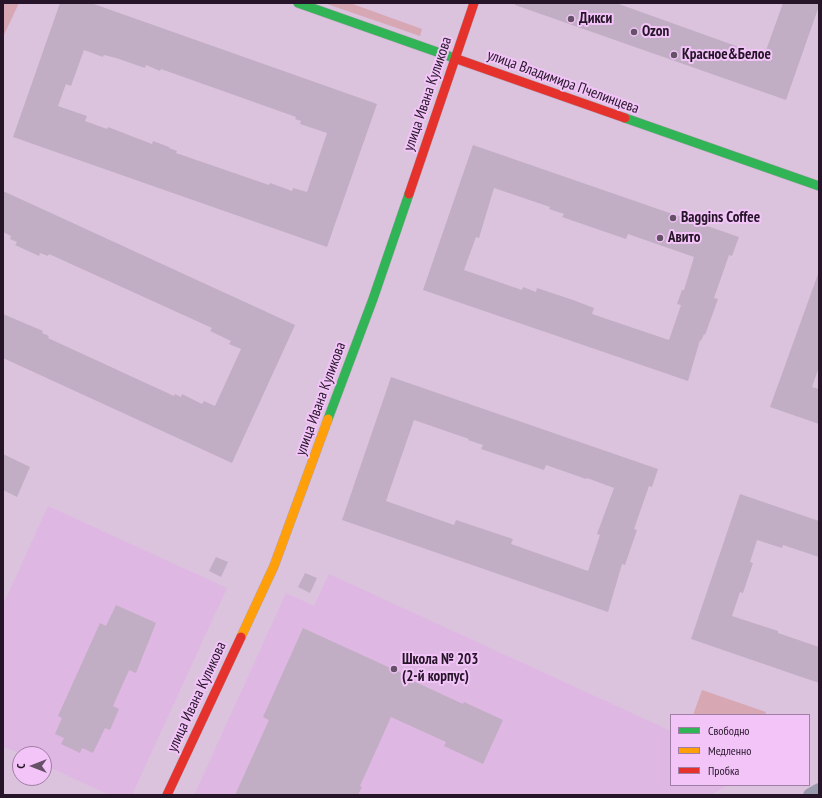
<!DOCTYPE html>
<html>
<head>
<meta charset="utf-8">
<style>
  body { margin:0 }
  #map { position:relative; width:822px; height:798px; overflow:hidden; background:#dbc3de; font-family:"PT Sans Narrow",sans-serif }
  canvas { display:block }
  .frame { position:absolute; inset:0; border:4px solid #261528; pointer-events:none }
  .legend { position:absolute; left:670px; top:714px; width:140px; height:72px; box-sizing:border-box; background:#f2c4f8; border:1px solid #a07ea5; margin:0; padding:5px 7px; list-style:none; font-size:12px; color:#261528 }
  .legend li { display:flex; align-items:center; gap:8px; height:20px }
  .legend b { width:20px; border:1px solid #a07ea5 }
  .north { position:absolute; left:12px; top:746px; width:40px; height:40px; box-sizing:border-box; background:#f2c4f8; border:1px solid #a07ea5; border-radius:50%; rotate:270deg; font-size:11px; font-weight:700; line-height:16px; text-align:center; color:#261528 }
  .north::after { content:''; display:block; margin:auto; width:14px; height:18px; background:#655268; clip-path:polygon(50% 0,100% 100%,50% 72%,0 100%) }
</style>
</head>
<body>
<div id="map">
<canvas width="822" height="798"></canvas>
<div class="frame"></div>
<ul class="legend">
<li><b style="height:5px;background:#30b455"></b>Свободно</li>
<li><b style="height:5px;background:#ff9f0a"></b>Медленно</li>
<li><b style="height:5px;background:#e5322d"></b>Пробка</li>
</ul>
<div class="north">С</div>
</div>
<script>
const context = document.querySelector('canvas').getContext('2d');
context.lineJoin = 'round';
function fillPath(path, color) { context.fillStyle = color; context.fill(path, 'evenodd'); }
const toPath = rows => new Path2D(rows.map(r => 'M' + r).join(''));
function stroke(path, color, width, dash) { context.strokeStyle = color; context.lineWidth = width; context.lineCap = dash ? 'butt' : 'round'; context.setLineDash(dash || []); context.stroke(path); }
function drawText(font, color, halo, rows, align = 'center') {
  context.font = font + ' "PT Sans Narrow",sans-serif'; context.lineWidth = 4; context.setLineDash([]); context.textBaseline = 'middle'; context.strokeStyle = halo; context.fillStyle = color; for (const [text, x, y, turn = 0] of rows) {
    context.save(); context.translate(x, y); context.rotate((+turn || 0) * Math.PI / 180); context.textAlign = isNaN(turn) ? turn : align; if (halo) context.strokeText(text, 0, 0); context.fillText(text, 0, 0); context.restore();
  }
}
const built = toPath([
  [48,506,227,588,132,795,110,795,44,765,44,754,21,754,3,746,3,605],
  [329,574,671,731,671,785,728,785,711,795,194,795,286,593,314,606]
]);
const green = toPath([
  [3,3,19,3,3,37],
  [324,3,350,3,422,29,420,36],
  [702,690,766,712,765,715,693,715]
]);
const building = toPath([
  [60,3,91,3,377,104,327,247,13,137],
  [84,50,103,57,104,55,116,58,145,68,146,65,160,71,161,69,296,117,295,119,301,121,300,124,327,133,307,192,293,188,292,191,270,183,269,185,176,153,177,151,169,148,169,147,153,141,152,144,108,127,107,129,85,121,87,116,58,106,66,84,71,86],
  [515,3,616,3,764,56,783,3,819,3,819,6,786,100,515,5],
  [473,145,739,237,732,256,729,255,714,298,718,299,705,335,704,334,701,341,700,340,688,381,423,290],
  [494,188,550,207,549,209,564,214,562,217,591,227,626,239,628,234,694,257,684,290,682,290,677,304,681,305,669,340,592,314,594,308,573,300,537,288,536,292,523,287,522,290,464,270,476,237,479,238],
  [3,191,295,325,232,463,3,358,3,314,43,331,42,333,49,336,48,338,174,396,175,394,181,397,182,394,202,404,204,401,215,406,241,349,229,344,231,341,210,331,212,328,49,254,48,256,40,253,39,256,15,245,17,242,10,239,11,236,3,232],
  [818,274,819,275,819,367,812,387,819,389,819,424,770,407],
  [391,377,658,469,652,487,649,486,634,529,637,530,625,565,622,564,608,612,342,520],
  [414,420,469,439,468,440,483,445,481,449,544,470,546,465,586,479,587,478,614,488,597,534,600,535,588,571,511,544,513,539,456,520,454,525,386,501],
  [3,454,30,467,17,497,3,490],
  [740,494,819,521,819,557,783,545,782,548,757,540,750,562,753,563,743,593,740,592,732,616,778,631,778,633,819,647,819,683,691,639],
  [216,557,228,562,221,577,209,571],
  [305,573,317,578,310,593,298,587],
  [116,605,156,623,136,673,129,670,113,706,119,709,110,730,105,728,93,753,82,748,80,753,61,744,64,738,55,734,62,718,58,716,100,623,106,626],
  [303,628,410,677,409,679,463,704,464,702,503,720,483,764,444,746,446,742,391,717,360,786,362,787,358,795,235,795,269,720,263,717]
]);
const street = toPath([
  [810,795,819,790]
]);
const fast = toPath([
  [298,3,457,59],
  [625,118,819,186],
  [328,419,373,299,409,194]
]);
const slow = toPath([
  [241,637,274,566,328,419]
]);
const jam = toPath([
  [457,59,625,118],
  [409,194,474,3],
  [167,795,241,637]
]);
const markers = [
  [571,19,4,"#655268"],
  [634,32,4,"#655268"],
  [674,55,4,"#655268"],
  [673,218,4,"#655268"],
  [660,238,4,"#655268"],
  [394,669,4,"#655268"]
];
const poiNames = [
  ["Дикси",579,19],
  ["Ozon",642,32],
  ["Красное&Белое",682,55],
  ["Baggins Coffee",681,218],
  ["Авито",668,238],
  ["Школа № 203",402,660],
  ["(2-й корпус)",402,677]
];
const streetNames = [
  ["улица Владимира Пчелинцева",563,82,20],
  ["улица Ивана Куликова",428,94,-71],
  ["улица Ивана Куликова",321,399,-70],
  ["улица Ивана Куликова",197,697,-65]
];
fillPath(built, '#deb7e2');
fillPath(green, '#d7a8b3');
fillPath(building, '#c1aec4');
stroke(street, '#b5a3b7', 14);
stroke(fast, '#b5a3b7', 10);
stroke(slow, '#b5a3b7', 10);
stroke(jam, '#b5a3b7', 10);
stroke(street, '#999cad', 13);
stroke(fast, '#30b455', 9);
stroke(slow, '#ff9f0a', 9);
stroke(jam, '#e5322d', 9);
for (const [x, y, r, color] of markers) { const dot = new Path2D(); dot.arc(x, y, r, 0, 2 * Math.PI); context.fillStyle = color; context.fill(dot); stroke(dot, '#f2c4f8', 1.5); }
drawText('bold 15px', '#261528', '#f2c4f8', poiNames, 'left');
drawText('15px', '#261528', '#f2c4f8', streetNames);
</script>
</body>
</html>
